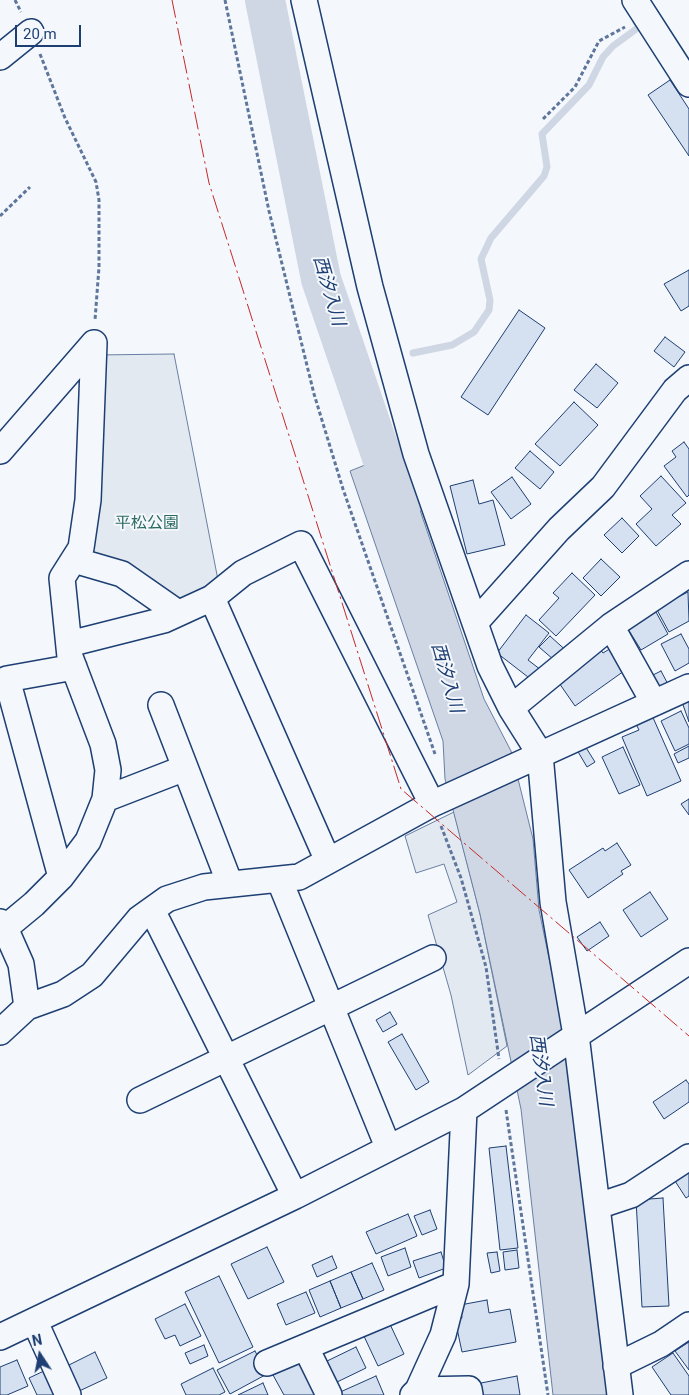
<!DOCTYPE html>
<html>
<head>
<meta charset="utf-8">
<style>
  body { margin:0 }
  #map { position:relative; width:689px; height:1395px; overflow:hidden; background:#f4f7fb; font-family:Roboto,sans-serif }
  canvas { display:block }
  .north { position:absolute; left:15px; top:1330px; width:50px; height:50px; -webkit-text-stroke:4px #f4f7fb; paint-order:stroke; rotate:349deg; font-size:14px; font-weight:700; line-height:20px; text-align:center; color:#1d3f73 }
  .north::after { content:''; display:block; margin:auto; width:18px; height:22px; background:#1d3f73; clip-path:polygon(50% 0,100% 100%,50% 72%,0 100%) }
  .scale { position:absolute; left:15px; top:25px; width:66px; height:22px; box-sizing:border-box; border:2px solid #1d3f73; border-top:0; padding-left:6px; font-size:15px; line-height:18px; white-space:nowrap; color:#1d3f73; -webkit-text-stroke:4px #f4f7fb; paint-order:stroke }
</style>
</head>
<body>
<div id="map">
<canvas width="689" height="1395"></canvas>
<div class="north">N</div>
<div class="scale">20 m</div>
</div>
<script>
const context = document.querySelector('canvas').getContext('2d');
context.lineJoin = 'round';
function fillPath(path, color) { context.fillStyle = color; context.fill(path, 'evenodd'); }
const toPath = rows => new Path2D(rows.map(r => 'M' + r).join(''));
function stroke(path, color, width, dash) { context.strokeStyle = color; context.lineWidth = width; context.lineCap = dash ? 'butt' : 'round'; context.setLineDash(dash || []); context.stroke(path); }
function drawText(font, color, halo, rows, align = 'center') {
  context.font = font + ' Roboto,"Noto Sans JP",sans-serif'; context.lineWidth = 4; context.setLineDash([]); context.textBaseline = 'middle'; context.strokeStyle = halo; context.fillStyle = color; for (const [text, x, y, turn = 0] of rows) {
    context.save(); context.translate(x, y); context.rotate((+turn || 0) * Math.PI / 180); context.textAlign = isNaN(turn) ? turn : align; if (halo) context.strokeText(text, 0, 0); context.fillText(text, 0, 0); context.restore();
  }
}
const green = toPath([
  [174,354,218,580,167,614,121,579,77,567,96,355,174,354],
  [454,812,480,914,507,1046,468,1075,451,995,428,915,457,902,444,864,416,873,405,836,454,812]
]);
const water = toPath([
  [400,451,484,699,511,751,533,839,539,910,561,1016,608,1395,553,1395,521,1109,480,914,445,779,443,741,350,471,400,451]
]);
const stream = toPath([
  [413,353,452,345,474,332,489,310,490,300,481,259,491,238,544,176,547,167,542,134,589,85,603,57,613,46,639,27,636,22]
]);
const river = toPath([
  [265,0,321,279,400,510]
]);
const building = toPath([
  [670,80,689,109,689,156,648,95,670,80],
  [689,270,689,306,681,311,664,284,689,270],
  [519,310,545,328,488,415,461,397,519,310],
  [665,337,685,352,674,367,654,351,665,337],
  [596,364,618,383,597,408,574,390,596,364],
  [574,402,598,425,560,466,535,444,574,402],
  [684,442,689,449,689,495,687,497,664,466,676,457,672,451,684,442],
  [530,451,554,472,540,489,515,468,530,451],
  [661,476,686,503,672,515,681,524,656,546,636,524,652,509,640,496,661,476],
  [512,477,531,504,511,519,491,492,512,477],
  [473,480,479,504,493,500,505,545,467,554,450,486,473,480],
  [622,518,639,536,622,553,604,535,622,518],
  [601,559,620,577,601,596,583,578,601,559],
  [572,573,595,595,556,636,539,620,559,598,553,593,572,573],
  [688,592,689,621,669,632,656,608,688,592],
  [656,612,668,634,641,650,628,629,656,612],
  [526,615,549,633,528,660,545,673,537,684,497,653,526,615],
  [681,634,689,649,689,663,675,671,661,644,681,634],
  [550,636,571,655,561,666,539,647,550,636],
  [616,645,631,666,575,706,557,680,600,649,603,653,616,645],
  [661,671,670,688,656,695,647,678,661,671],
  [689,696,689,722,681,699,689,696],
  [681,711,689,728,689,744,675,751,661,721,681,711],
  [651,713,681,781,647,796,622,737,639,730,634,720,651,713],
  [585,746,595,762,587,767,577,750,585,746],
  [689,746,689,758,678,763,674,754,689,746],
  [623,747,640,785,619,794,602,757,623,747],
  [689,799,689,815,681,804,689,799],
  [617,843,631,865,621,871,623,874,588,898,569,870,603,848,605,851,617,843],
  [650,892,668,919,641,937,623,910,650,892],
  [600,922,609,936,587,951,577,937,600,922],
  [390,1012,397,1024,383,1032,376,1020,390,1012],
  [402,1034,429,1082,416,1090,388,1042,402,1034],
  [686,1080,689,1084,689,1102,664,1119,653,1102,686,1080],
  [506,1146,518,1248,500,1250,489,1148,506,1146],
  [689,1171,689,1196,686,1198,675,1181,689,1171],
  [663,1198,669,1306,642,1307,636,1200,663,1198],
  [430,1210,437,1229,422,1235,414,1216,430,1210],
  [408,1214,417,1236,376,1254,366,1232,408,1214],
  [267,1247,284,1282,248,1299,231,1264,267,1247],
  [405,1248,411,1267,388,1276,381,1257,405,1248],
  [517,1250,519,1268,505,1270,503,1252,517,1250],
  [441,1252,446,1268,419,1278,413,1261,441,1252],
  [497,1252,500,1271,491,1273,487,1253,497,1252],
  [332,1256,337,1268,317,1277,312,1265,332,1256],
  [372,1263,384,1290,363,1299,351,1272,372,1263],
  [351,1272,363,1299,341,1308,330,1281,351,1272],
  [219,1276,253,1347,219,1363,185,1292,219,1276],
  [330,1281,341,1308,320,1317,309,1290,330,1281],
  [306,1292,315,1313,286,1325,277,1304,306,1292],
  [487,1300,489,1313,510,1309,516,1342,462,1352,455,1319,462,1318,460,1305,487,1300],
  [185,1304,201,1336,180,1346,175,1335,165,1339,155,1319,185,1304],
  [388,1320,404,1354,378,1366,362,1332,388,1320],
  [689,1342,689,1370,675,1351,689,1342],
  [204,1345,208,1356,190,1364,185,1353,204,1345],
  [356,1347,366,1368,335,1383,325,1362,356,1347],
  [255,1351,267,1374,230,1394,217,1370,255,1351],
  [95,1352,107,1378,75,1393,63,1368,95,1352],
  [673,1353,689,1376,689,1395,671,1395,652,1367,673,1353],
  [17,1360,28,1386,7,1395,0,1395,0,1367,17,1360],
  [299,1362,317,1395,284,1395,273,1375,299,1362],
  [213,1368,225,1392,219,1395,186,1395,181,1384,213,1368],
  [46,1370,57,1395,37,1395,29,1378,46,1370],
  [376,1376,384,1395,339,1395,338,1393,376,1376],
  [517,1376,520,1395,483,1395,481,1383,517,1376],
  [263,1383,268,1395,238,1395,263,1383]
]);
const path = toPath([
  [15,0,21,12],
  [225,0,269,211,314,394,343,489,435,754],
  [40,54,65,118,96,182,99,200,99,267,95,320],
  [543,119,575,87,599,41,625,27],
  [0,216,30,187],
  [441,826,461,878,486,967,499,1059],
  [506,1110,548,1395]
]);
const minor = toPath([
  [304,0,370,287,416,454,490,666,511,708,540,754,553,902,576,1035,620,1395],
  [635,0,689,84],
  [0,57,31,32],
  [0,451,94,343],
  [74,560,122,574,178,613],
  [212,598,328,861],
  [475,623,559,529,603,487,675,390,689,378],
  [611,626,654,703],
  [69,644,164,620,212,598,243,573,301,544,432,804],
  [161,705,230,884],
  [511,708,611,626,689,574],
  [105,799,185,768],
  [61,877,7,679,74,667],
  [279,879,388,1147],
  [152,910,295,1196],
  [0,922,5,928,21,964,27,1007],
  [5,928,34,904,61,877,88,841,105,799,108,770,103,744,70,657,62,578,81,548,88,500,94,343],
  [0,1032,27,1007,63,994,92,975,139,919,167,899,204,887,299,877,432,804,689,687],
  [140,1100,433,958],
  [598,1206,631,1195,689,1157],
  [35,1322,68,1395],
  [0,1337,295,1196,464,1110,689,961],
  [306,1348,329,1395],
  [267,1363,456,1284],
  [616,1366,661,1344,689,1325],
  [418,1390,469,1389,470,1395],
  [413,1395,418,1390,443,1335,456,1284,464,1110]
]);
const power = toPath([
  [172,0,209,183,401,789,689,1036]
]);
const parkNames = [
  ["平松公園",147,524]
];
const waterNames = [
  ["西汐入川",328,291,74],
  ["西汐入川",446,678,74],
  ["西汐入川",540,1070,82]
];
fillPath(green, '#e3e9f0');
stroke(green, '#687fa3', 1);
fillPath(water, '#cfd7e4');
stroke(water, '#687fa3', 1);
stroke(stream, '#cfd7e4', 7);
stroke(river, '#cfd7e4', 40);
fillPath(building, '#d5e0f0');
stroke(building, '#1d3f73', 1);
stroke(minor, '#1d3f73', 28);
stroke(path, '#5e769c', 3, [4, 2.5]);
stroke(minor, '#f4f7fb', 25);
stroke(power, '#c62828', 1, [18, 4, 2.5, 4]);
drawText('16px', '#2c6c60', '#f4f7fb', parkNames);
drawText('italic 18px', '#1d3f73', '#f4f7fb', waterNames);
</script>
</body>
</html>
